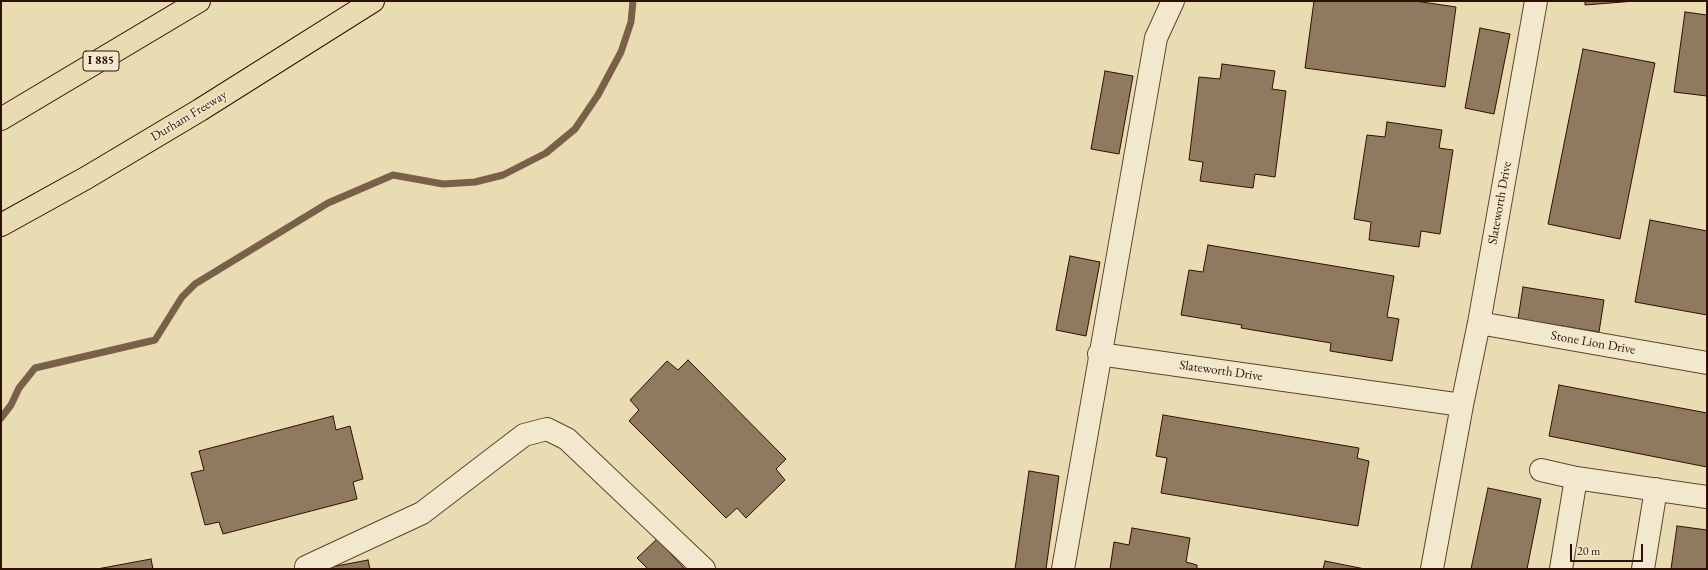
<!DOCTYPE html>
<html>
<head>
<meta charset="utf-8">
<style>
  body { margin:0 }
  #map { position:relative; width:1708px; height:570px; overflow:hidden; background:#e9dbb2; font-family:"EB Garamond",serif }
  canvas { display:block }
  .frame { position:absolute; inset:0; border:2px solid #301005; pointer-events:none }
  .scale { position:absolute; left:1570px; top:544px; width:73px; height:18px; box-sizing:border-box; border:2px solid #301005; border-top:0; padding-left:5px; font-size:12px; line-height:14px; white-space:nowrap; color:#301005; -webkit-text-stroke:3px #f1e8cd; paint-order:stroke }
</style>
</head>
<body>
<div id="map">
<canvas width="1708" height="570"></canvas>
<div class="frame"></div>
<div class="scale">20 m</div>
</div>
<script>
const context = document.querySelector('canvas').getContext('2d');
context.lineJoin = 'round';
const toPath = rows => new Path2D(rows.map(r => 'M' + r).join(''));
function stroke(path, color, width, dash) { context.strokeStyle = color; context.lineWidth = width; context.lineCap = dash ? 'butt' : 'round'; context.setLineDash(dash || []); context.stroke(path); }
function fillPath(path, color) { context.fillStyle = color; context.fill(path, 'evenodd'); }
function drawText(font, color, halo, rows, align = 'center') {
  context.font = font + ' "EB Garamond",serif'; context.lineWidth = 3; context.setLineDash([]); context.textBaseline = 'middle'; context.strokeStyle = halo; context.fillStyle = color; for (const [text, x, y, turn = 0] of rows) {
    context.save(); context.translate(x, y); context.rotate((+turn || 0) * Math.PI / 180); context.textAlign = isNaN(turn) ? turn : align; if (halo) context.strokeText(text, 0, 0); context.fillText(text, 0, 0); context.restore();
  }
}
const stream = toPath([
  [1,418,11,405,19,388,35,368,155,340,182,297,195,284,328,203,393,175,443,184,475,182,503,175,546,153,575,129,598,95,621,52,631,22,633,1]
]);
const building = toPath([
  [1314,1,1415,1,1456,7,1445,87,1305,68,1314,1],
  [1585,1,1635,1,1585,5,1585,1],
  [1685,12,1707,15,1707,96,1674,92,1685,12],
  [1480,28,1510,34,1494,114,1465,108,1480,28],
  [1583,49,1655,63,1620,239,1548,224,1583,49],
  [1222,64,1275,71,1272,89,1286,91,1275,177,1255,174,1253,188,1200,181,1203,162,1189,160,1199,77,1220,79,1222,64],
  [1105,71,1133,76,1119,154,1091,149,1105,71],
  [1387,122,1442,130,1439,148,1453,150,1440,234,1421,231,1419,247,1369,240,1371,222,1354,219,1367,135,1385,137,1387,122],
  [1650,220,1707,231,1707,315,1635,302,1650,220],
  [1208,245,1394,276,1387,317,1399,319,1392,361,1330,351,1331,343,1241,328,1242,325,1181,315,1189,270,1203,272,1208,245],
  [1070,256,1100,262,1086,336,1056,330,1070,256],
  [1523,287,1604,300,1599,332,1518,319,1523,287],
  [688,360,786,459,776,469,785,480,746,518,737,508,726,518,629,421,639,410,630,400,667,361,678,370,688,360],
  [1559,385,1707,413,1707,467,1549,436,1559,385],
  [1163,415,1359,448,1357,458,1369,461,1358,526,1161,493,1167,458,1156,456,1163,415],
  [333,416,336,430,350,426,363,479,353,482,357,499,223,534,219,522,205,525,191,473,204,470,199,451,333,416],
  [1029,471,1059,476,1046,569,1015,569,1029,471],
  [1488,488,1541,499,1527,569,1471,569,1488,488],
  [1677,526,1707,530,1707,569,1671,569,1677,526],
  [1132,528,1190,538,1186,562,1197,565,1197,569,1110,569,1114,542,1129,545,1132,528],
  [657,539,685,569,648,569,637,558,657,539],
  [151,559,153,569,97,569,151,559],
  [368,560,370,569,331,569,331,567,368,560],
  [1325,561,1365,569,1323,569,1325,561]
]);
const minor = toPath([
  [1479,323,1707,363],
  [1099,354,1462,405],
  [1541,470,1576,478,1707,497],
  [306,569,306,567,422,513,524,435,547,429,567,439,704,569],
  [1063,569,1156,38,1173,1],
  [1432,569,1462,405,1479,323,1536,1],
  [1561,569,1576,478],
  [1643,569,1656,489]
]);
const highway = toPath([
  [1,119,199,1],
  [1,225,86,178,200,110,373,1]
]);
const shields = [
  [101,61,36]
];
const shieldNames = [
  ["I 885",101,61]
];
const streetNames = [
  ["Durham Freeway",189,116,-31],
  ["Slateworth Drive",1500,203,-80],
  ["Stone Lion Drive",1593,343,10],
  ["Slateworth Drive",1221,371,8]
];
stroke(stream, '#796049', 7);
fillPath(building, '#907a5f');
stroke(building, '#301005', 1);
stroke(minor, '#5e4330', 24);
stroke(highway, '#301005', 24);
stroke(minor, '#f1e8cd', 22);
stroke(highway, '#e9dbb2', 22);
for (const [x, y, w] of shields) { const box = new Path2D(); box.roundRect(x - w / 2, y - 10, w, 20, 3); context.fillStyle = '#f1e8cd'; context.fill(box); stroke(box, '#301005', 1); }
drawText('bold 12px', '#301005', null, shieldNames);
drawText('13px', '#301005', '#f1e8cd', streetNames);
</script>
</body>
</html>
